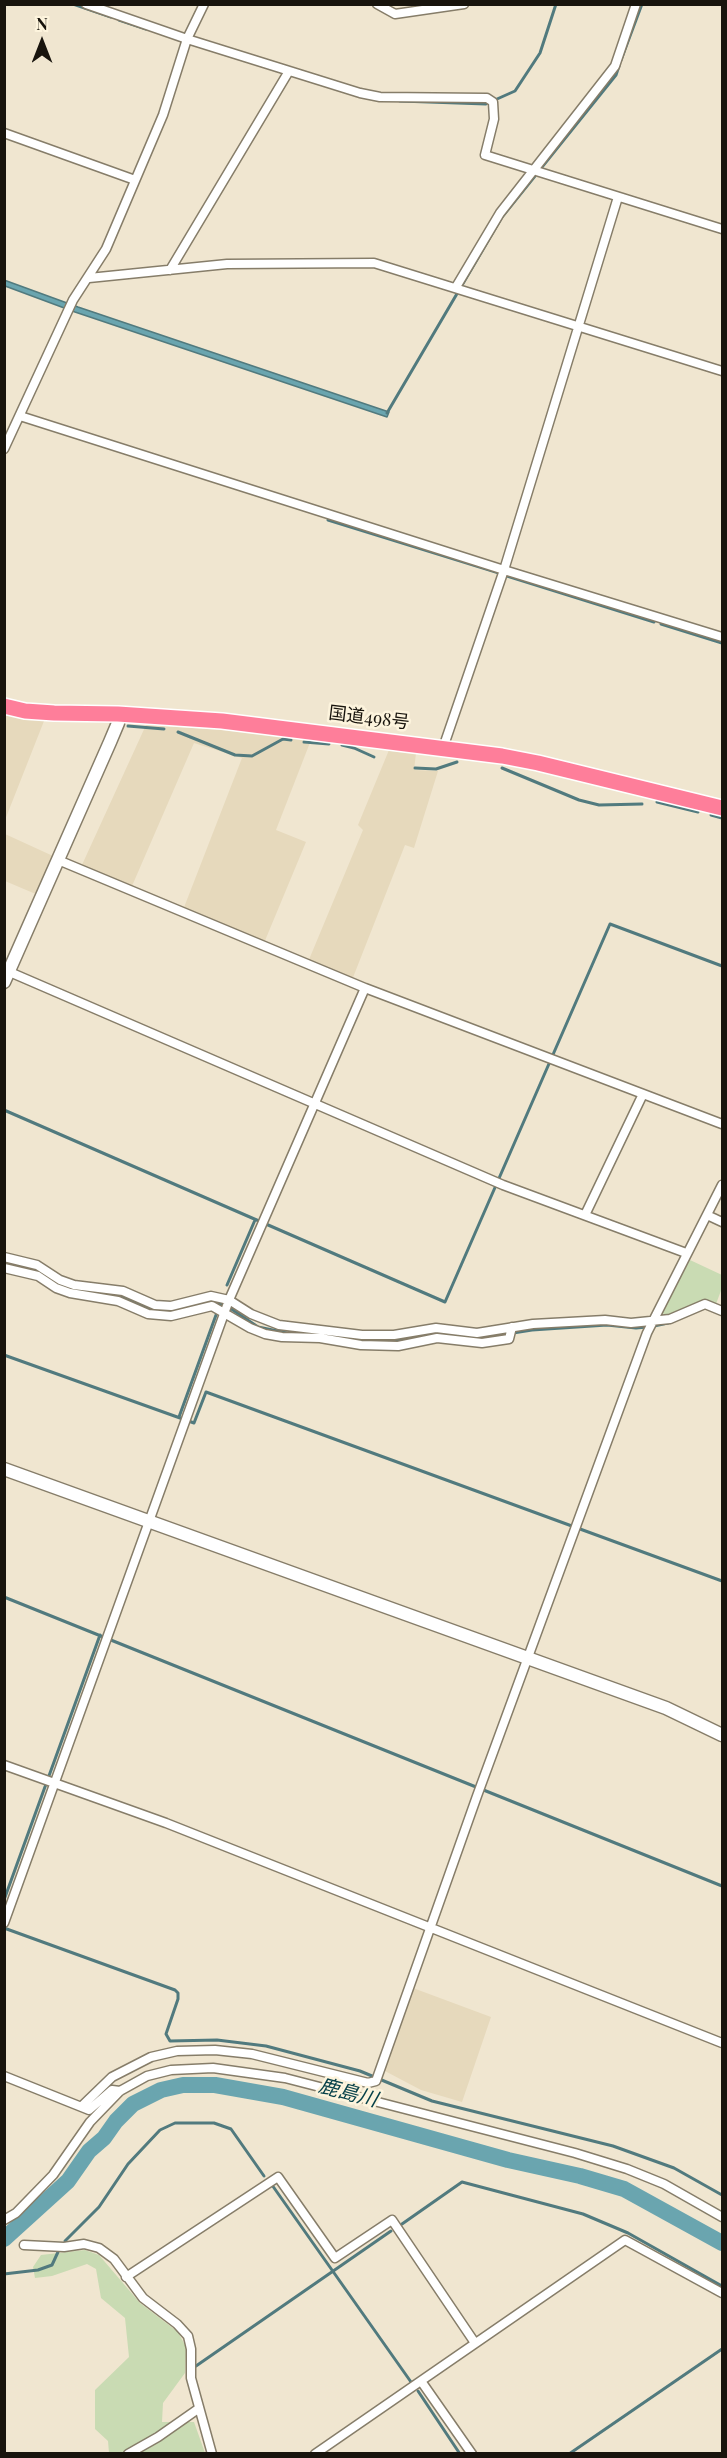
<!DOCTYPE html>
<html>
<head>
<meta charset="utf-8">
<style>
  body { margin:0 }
  #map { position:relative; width:727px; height:2458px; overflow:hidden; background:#f0e6d0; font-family:"Playfair Display",serif }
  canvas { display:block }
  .frame { position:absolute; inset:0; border:6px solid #18140d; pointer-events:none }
  .north { position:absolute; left:12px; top:12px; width:60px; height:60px; -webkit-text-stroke:4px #fdf4dd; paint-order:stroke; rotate:0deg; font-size:16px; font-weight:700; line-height:24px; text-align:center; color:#18140d }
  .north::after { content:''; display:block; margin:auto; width:21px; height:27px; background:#18140d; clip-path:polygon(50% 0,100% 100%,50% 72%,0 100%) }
</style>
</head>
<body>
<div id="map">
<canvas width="727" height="2458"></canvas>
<div class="frame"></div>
<div class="north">N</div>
</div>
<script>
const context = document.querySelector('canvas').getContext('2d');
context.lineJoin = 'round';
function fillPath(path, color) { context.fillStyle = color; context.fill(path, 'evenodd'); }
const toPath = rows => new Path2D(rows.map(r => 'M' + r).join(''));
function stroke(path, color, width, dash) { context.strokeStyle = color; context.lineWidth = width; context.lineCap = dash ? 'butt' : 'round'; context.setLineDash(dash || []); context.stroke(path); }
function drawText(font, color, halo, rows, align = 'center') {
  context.font = font + ' "Playfair Display","Noto Sans JP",serif'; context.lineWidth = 5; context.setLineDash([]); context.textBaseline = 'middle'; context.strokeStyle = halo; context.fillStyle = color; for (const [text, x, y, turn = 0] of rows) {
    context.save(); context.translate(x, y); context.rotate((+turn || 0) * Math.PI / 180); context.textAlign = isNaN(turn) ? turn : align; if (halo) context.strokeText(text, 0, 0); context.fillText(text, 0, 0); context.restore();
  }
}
const built = toPath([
  [5,714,44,721,5,820],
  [146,725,239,731,311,740,276,830,306,842,264,943,183,910,242,758,194,743,132,886,81,867],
  [389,750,416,753,414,770,438,771,414,848,405,845,352,980,308,962,363,830,358,825],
  [5,834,53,856,38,895,5,881],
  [413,1988,491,2017,462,2102,421,2090,383,2070]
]);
const green = toPath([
  [690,1260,722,1275,722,1288,716,1304,702,1300,668,1315,661,1313],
  [85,2250,99,2255,140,2303,178,2332,186,2347,185,2373,163,2403,162,2422,194,2422,205,2453,109,2453,108,2441,95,2429,95,2390,129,2357,125,2318,101,2298,96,2269,87,2264,52,2276,35,2278,33,2267,41,2255]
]);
const water = toPath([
  [4,280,78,307,389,412,387,417,75,312,5,286,4,280]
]);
const stream = toPath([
  [73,4,111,17],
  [119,20,146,29],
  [621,60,642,4],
  [497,99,515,91,540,53,556,4],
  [400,101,486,104],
  [542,167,616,75,619,66],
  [387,413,502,217,535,176],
  [328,520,499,573],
  [507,576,654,622],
  [661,624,722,643],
  [128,726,164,729],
  [178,732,235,755,252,756,283,739,291,740],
  [304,742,329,744],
  [342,745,354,748,374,757],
  [415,768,436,769,457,762],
  [502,768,579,800,599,805,642,804],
  [657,802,698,812],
  [711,815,722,818],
  [4,1110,445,1302,610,924,722,966],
  [4,1263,21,1265],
  [33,1268,58,1284,75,1289],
  [227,1285,255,1220],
  [114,1294,151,1310,171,1311,211,1302,224,1304,258,1327,287,1333],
  [654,1326,668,1323],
  [327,1335,396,1341,436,1333,463,1337],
  [475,1339,532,1330,607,1325,636,1328,647,1327],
  [4,1355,194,1423,206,1392,722,1581],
  [179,1417,216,1315],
  [4,1597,722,1886],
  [4,1900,100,1635],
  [4,1928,175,1990,178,1993,178,1999,166,2034,170,2041,217,2040,266,2046,360,2071,432,2101,613,2146,674,2168,722,2195],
  [272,2185,411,2382],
  [402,2224,462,2182,583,2214,628,2233,722,2286],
  [65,2241,99,2207,128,2164,160,2130,175,2123,214,2123,231,2129,264,2176],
  [4,2274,38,2270,52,2265,58,2252],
  [196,2366,391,2231],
  [418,2391,460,2454],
  [569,2454,722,2349]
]);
const river = toPath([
  [4,2239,68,2181,89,2151,104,2138,116,2121,133,2104,161,2090,183,2085,215,2085,283,2097,508,2160,580,2176,624,2189,722,2243]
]);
const street = toPath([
  [86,4,187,39,360,93,380,97,487,98,493,102,494,119,485,155,722,229],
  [377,4,395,14,464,4],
  [4,133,135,180],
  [170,270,289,71],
  [89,278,227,264,374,263,722,371],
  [456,287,500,213,615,66,636,4],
  [20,416,504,570,722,637],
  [4,449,73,300,106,249,163,115,187,39,204,4],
  [443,748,504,570,618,197],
  [58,860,365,988,722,1124],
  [5,970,503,1185,686,1253],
  [585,1215,643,1094],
  [707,1215,722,1222],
  [4,1257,37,1265,60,1280,74,1285,123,1291,155,1305,171,1306,211,1296,229,1300,251,1314,279,1325,362,1335,394,1335,436,1328,477,1333,533,1324,605,1320,631,1323,670,1319,705,1304,722,1311],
  [4,1268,38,1276,56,1288,70,1293,118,1301,148,1314,171,1316,212,1306,250,1328,265,1334,282,1337,320,1338,361,1345,398,1346,437,1338,482,1343,509,1339,512,1327],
  [4,1765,166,1823,722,2043],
  [4,1923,229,1300,365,988],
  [4,2076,89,2110,112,2090,120,2091],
  [82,2106,112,2077,151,2057,177,2051,215,2050,252,2054,368,2083,376,2081,477,1796,647,1333,722,1185],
  [4,2220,16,2213,53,2175,90,2122,120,2091,147,2076,171,2070,213,2068,285,2078,575,2153,627,2169,664,2184,722,2217],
  [24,2245,64,2247,84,2244,99,2248,114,2259,143,2298,177,2324,188,2336,191,2349,191,2378,212,2454],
  [126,2277,278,2177,335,2258,392,2220,475,2343],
  [421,2381,472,2454],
  [128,2454,158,2437,198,2409],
  [315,2454,625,2240,722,2293]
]);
const secondary = toPath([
  [4,982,110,742,118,723,118,714],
  [4,1469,666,1708,722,1735]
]);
const highway = toPath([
  [4,706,25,711,54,713,118,714,222,721,502,756,538,763,722,808]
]);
const streetNames = [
  ["国道498号",369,718,7]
];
const waterNames = [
  ["鹿島川",348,2093,15]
];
fillPath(built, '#e6d9bc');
fillPath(green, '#c9dbb3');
fillPath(water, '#6aa5af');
stroke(water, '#517a7e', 1.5);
stroke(stream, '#517a7e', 3);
stroke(river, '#6aa5af', 16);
stroke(street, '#867d69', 11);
stroke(secondary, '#867d69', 15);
stroke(highway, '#fff', 18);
stroke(street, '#fff', 8);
stroke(secondary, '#fff', 12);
stroke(highway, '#fe7e9a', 15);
drawText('18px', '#18140d', '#fdf4dd', streetNames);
drawText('italic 20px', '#09424a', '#fdf4dd', waterNames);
</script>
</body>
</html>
